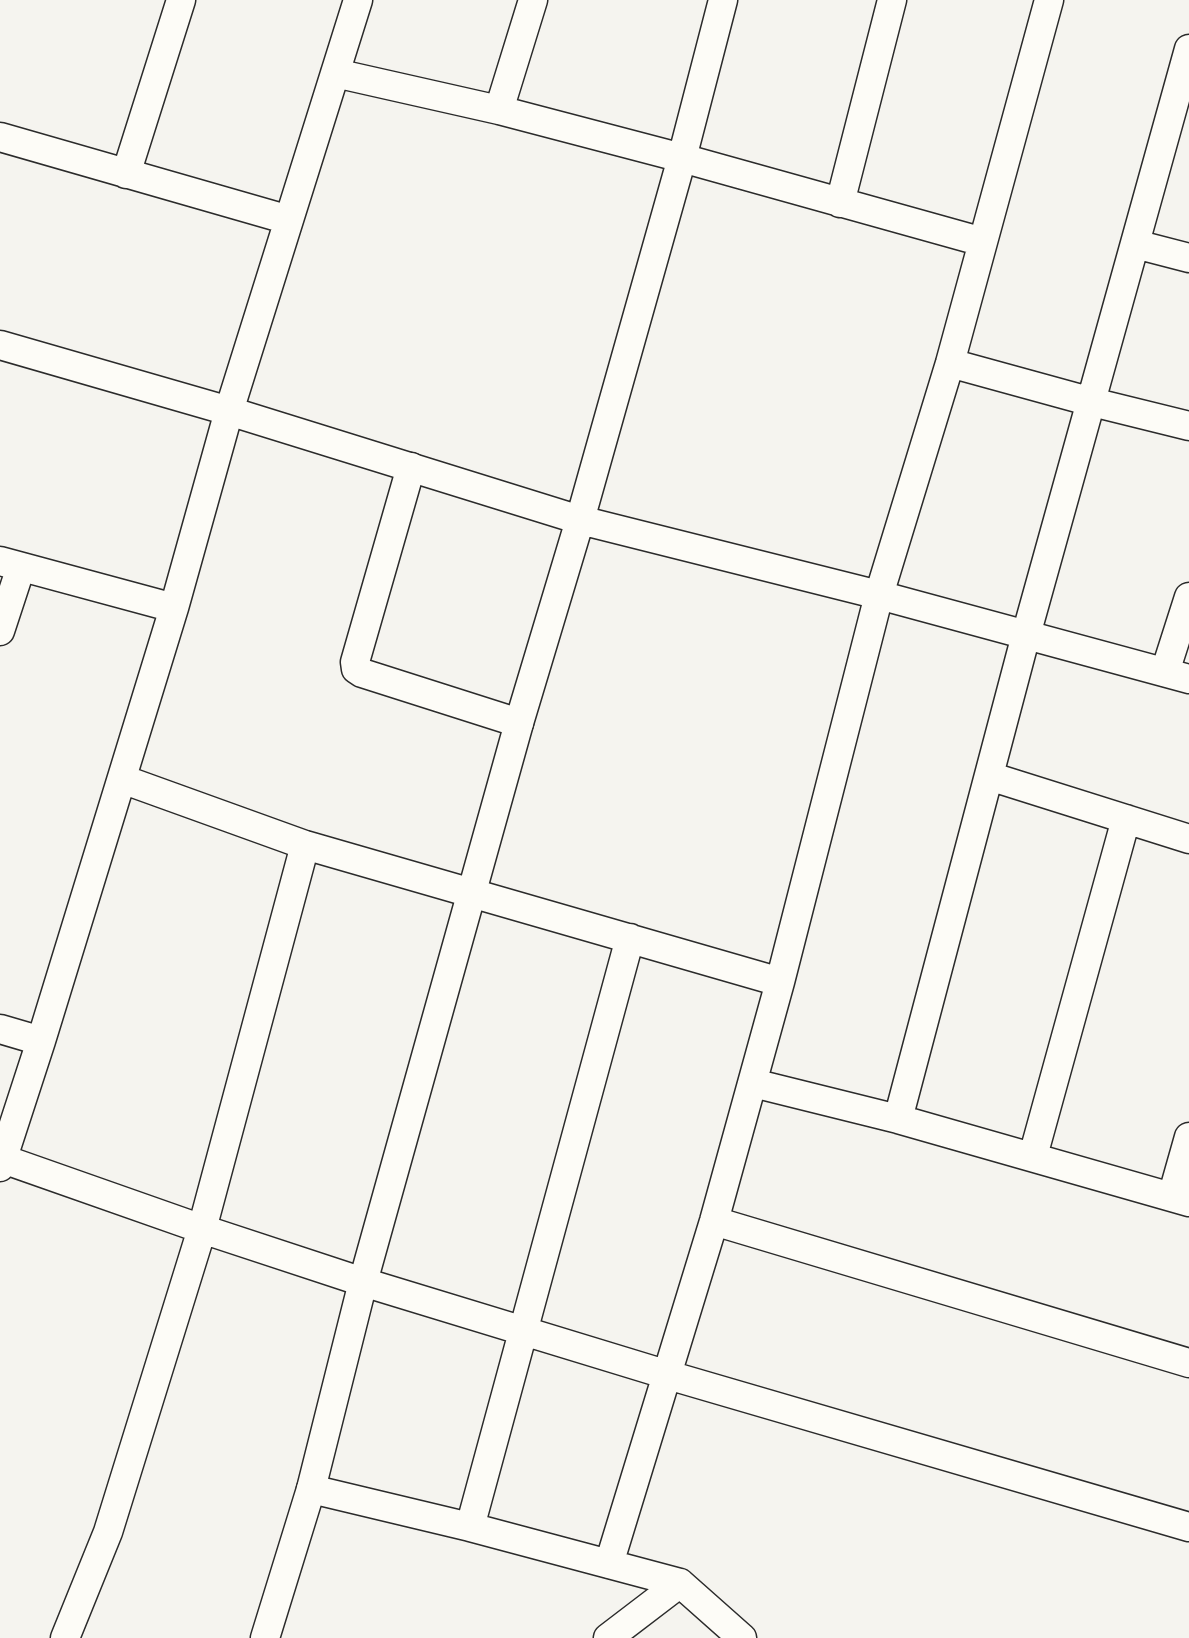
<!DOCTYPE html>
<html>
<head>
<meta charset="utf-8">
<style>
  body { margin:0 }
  canvas { display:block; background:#f5f4ef }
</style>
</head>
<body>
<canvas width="1189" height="1638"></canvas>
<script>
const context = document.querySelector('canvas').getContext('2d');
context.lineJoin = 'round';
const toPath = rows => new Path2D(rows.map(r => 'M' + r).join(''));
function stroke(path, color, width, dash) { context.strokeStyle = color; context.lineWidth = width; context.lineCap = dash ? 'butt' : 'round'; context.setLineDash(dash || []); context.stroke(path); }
const street = toPath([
  [335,73,499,110,682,158,983,242],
  [499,110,533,0],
  [0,137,289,220],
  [126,174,181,0],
  [840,203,892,0],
  [1135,244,1189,258],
  [950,363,1092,402,1189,426],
  [411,467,355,662,356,669,362,673,519,723],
  [0,561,174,608],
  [0,631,21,567],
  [1165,672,1189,597],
  [989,776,1189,839],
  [122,779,305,845,780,982],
  [0,1029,41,1041],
  [753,1083,898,1119,1189,1202],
  [898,1119,1026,635,1189,49],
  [1033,1156,1126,819],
  [3,1159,202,1229,363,1282,668,1375,1189,1527],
  [0,1167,41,1041,174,608,229,411,358,0],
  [1172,1197,1189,1137],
  [714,1221,1189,1363],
  [311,1489,470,1527,680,1583,742,1638],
  [470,1527,630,938],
  [609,1564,714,1221,780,982,879,595,950,363,1049,0],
  [65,1638,108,1532,202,1229,305,845],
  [608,1638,680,1583]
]);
const secondary = toPath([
  [0,345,229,411,580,520,879,595,1189,679],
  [265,1638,311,1489,363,1282,519,723,580,520,682,158,723,0]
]);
stroke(street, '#2b2b2b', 31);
stroke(secondary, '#2b2b2b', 31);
stroke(street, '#fdfcf7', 28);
stroke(secondary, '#fdfcf7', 28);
</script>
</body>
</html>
